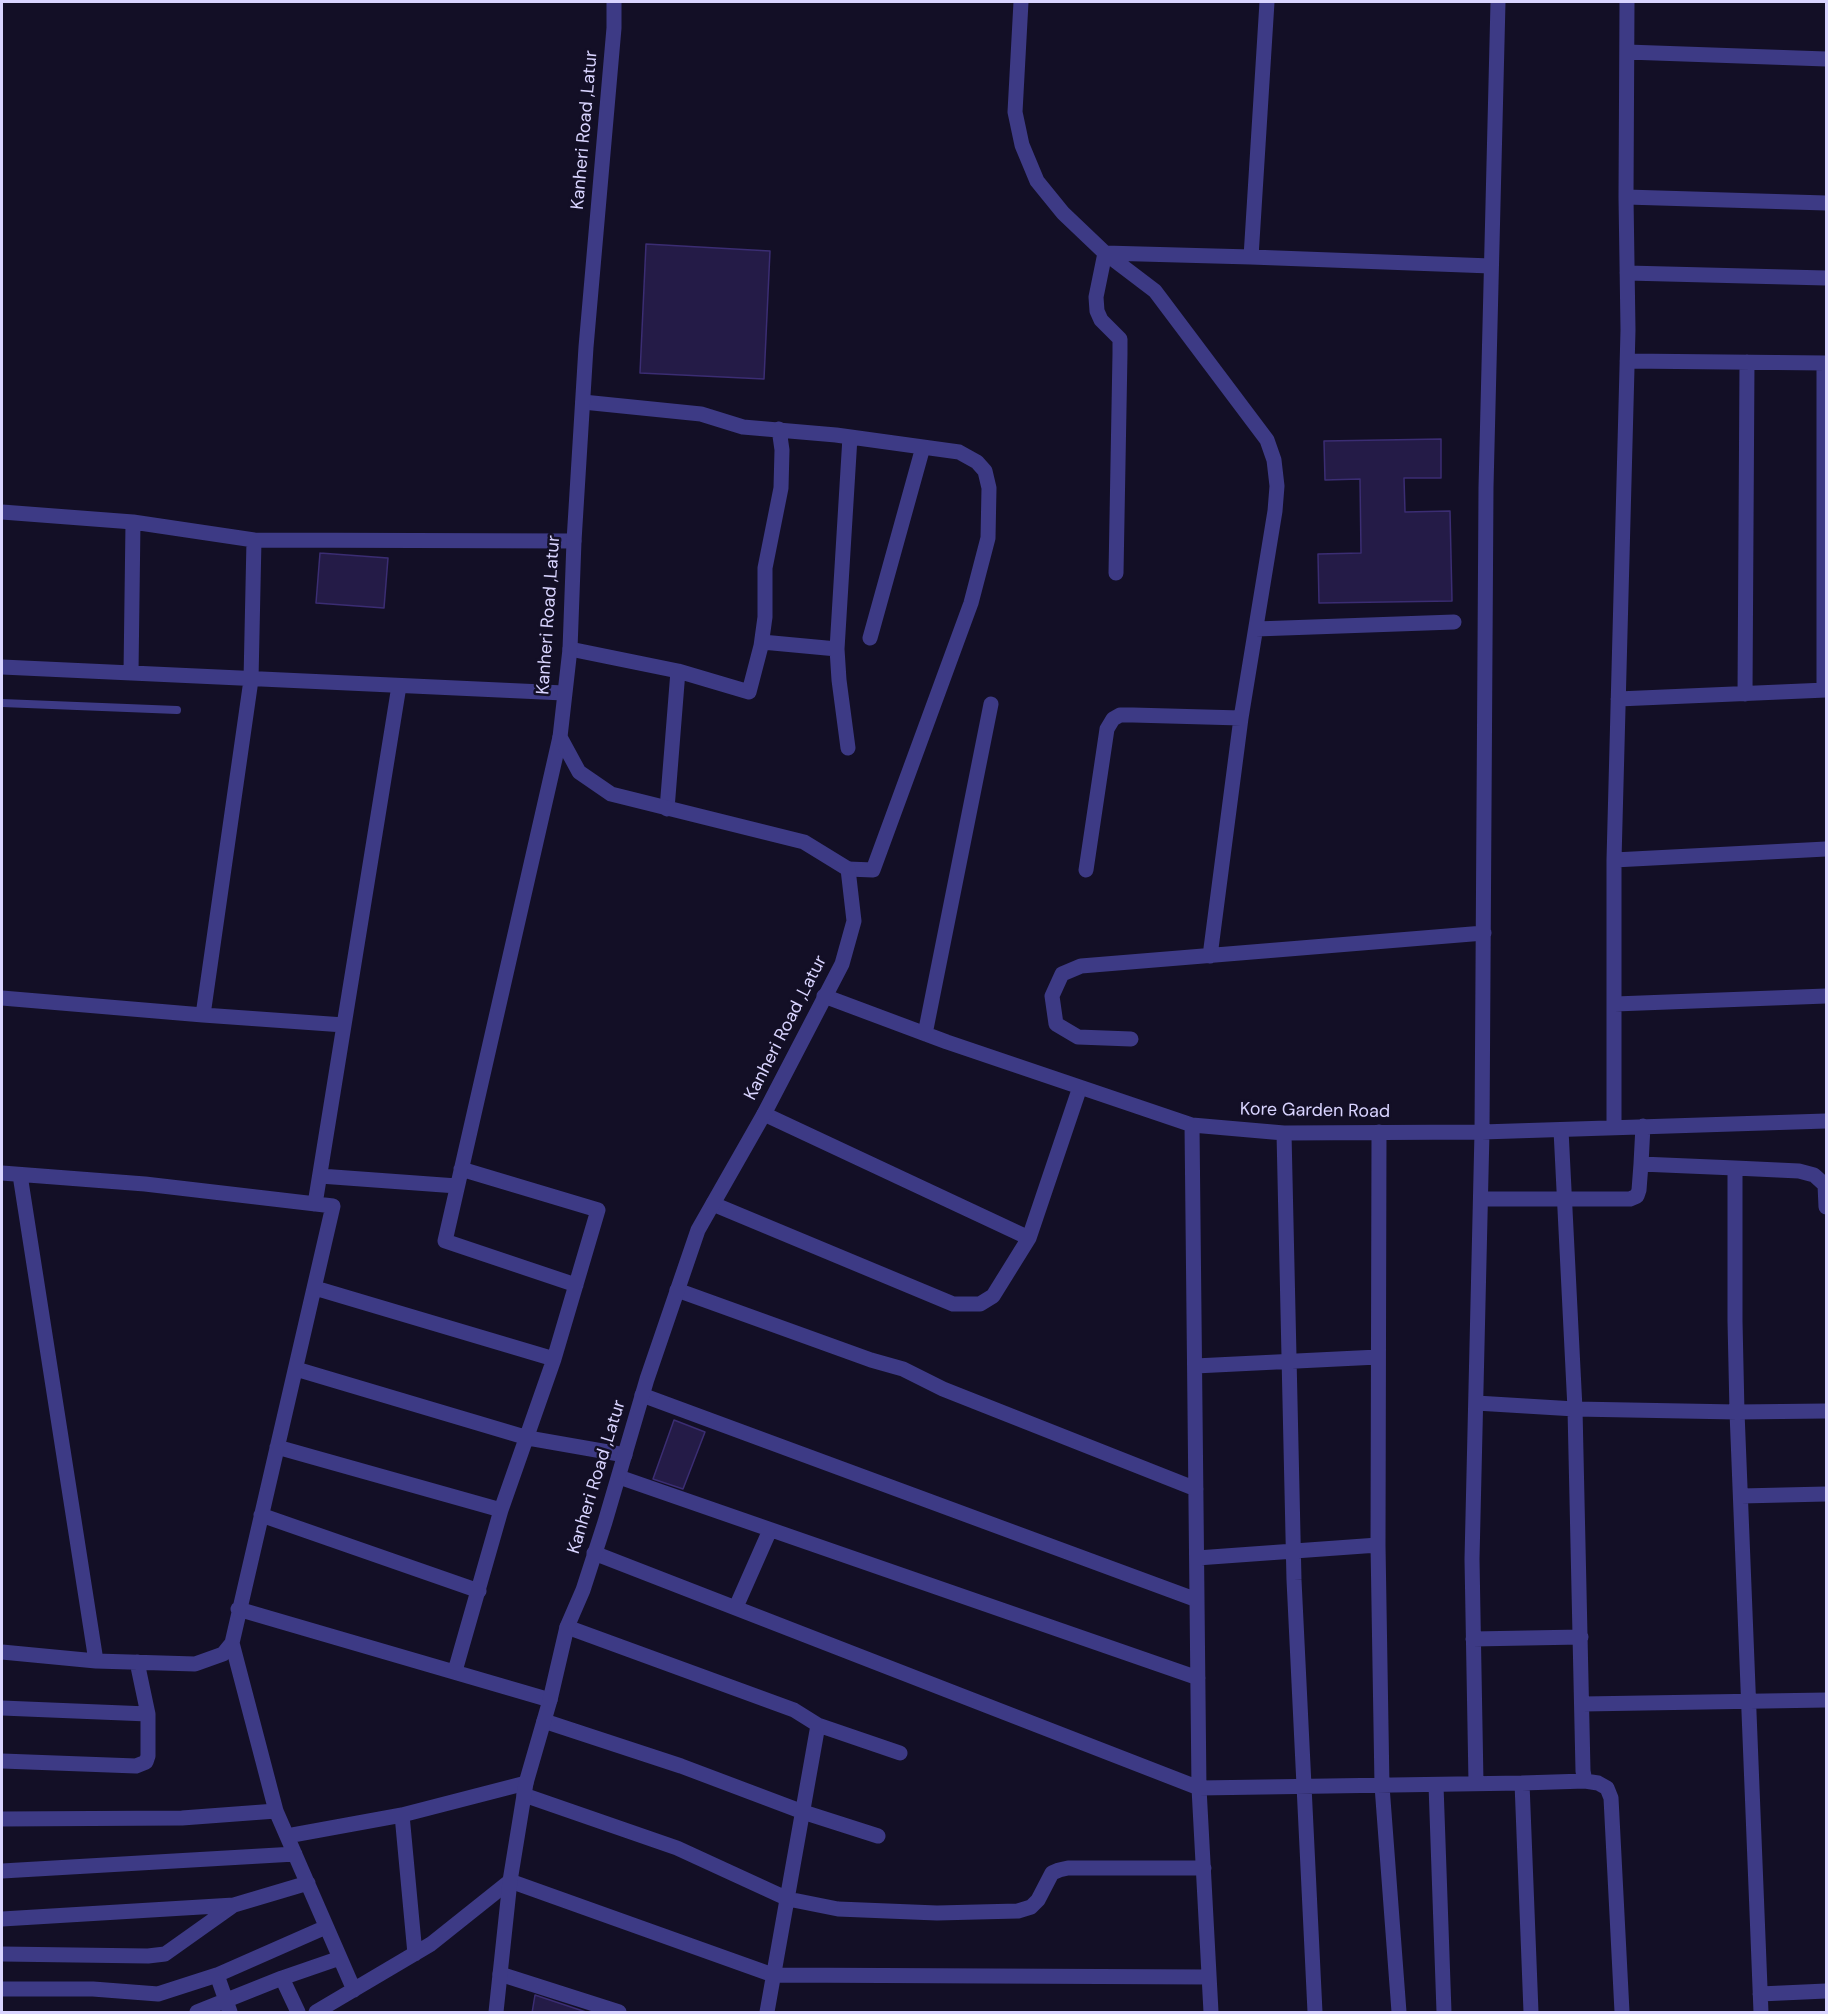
<!DOCTYPE html>
<html>
<head>
<meta charset="utf-8">
<style>
  body { margin:0 }
  #map { position:relative; width:1828px; height:2014px; overflow:hidden; background:#130f26; font-family:"DM Sans",sans-serif }
  canvas { display:block }
  .frame { position:absolute; inset:0; border:3px solid #d9d4ff; pointer-events:none }
</style>
</head>
<body>
<div id="map">
<canvas width="1828" height="2014"></canvas>
<div class="frame"></div>
</div>
<script>
const context = document.querySelector('canvas').getContext('2d');
context.lineJoin = 'round';
function fillPath(path, color) { context.fillStyle = color; context.fill(path, 'evenodd'); }
const toPath = rows => new Path2D(rows.map(r => 'M' + r).join(''));
function stroke(path, color, width, dash) { context.strokeStyle = color; context.lineWidth = width; context.lineCap = dash ? 'butt' : 'round'; context.setLineDash(dash || []); context.stroke(path); }
function drawText(font, color, halo, rows, align = 'center') {
  context.font = font + ' "DM Sans",sans-serif'; context.lineWidth = 5; context.setLineDash([]); context.textBaseline = 'middle'; context.strokeStyle = halo; context.fillStyle = color; for (const [text, x, y, turn = 0] of rows) {
    context.save(); context.translate(x, y); context.rotate((+turn || 0) * Math.PI / 180); context.textAlign = isNaN(turn) ? turn : align; if (halo) context.strokeText(text, 0, 0); context.fillText(text, 0, 0); context.restore();
  }
}
const building = toPath([
  [646,244,770,251,764,379,640,373,646,244],
  [1441,439,1441,478,1404,478,1405,512,1450,511,1452,601,1319,603,1318,554,1361,553,1360,479,1325,480,1324,441,1441,439],
  [320,553,388,558,384,608,316,603,320,553],
  [674,1420,705,1432,683,1489,653,1479,674,1420],
  [535,1995,589,2013,532,2013,535,1995]
]);
const service = toPath([
  [2,703,177,710]
]);
const minor = toPath([
  [1021,2,1015,112,1022,145,1037,181,1063,213,1105,253,1155,291,1267,440,1274,460,1277,486,1275,511,1241,718,1210,956],
  [1267,2,1251,257,1491,266],
  [1627,52,1826,59],
  [1626,197,1826,203],
  [1627,273,1826,278],
  [1627,361,1826,363],
  [1824,363,1824,690],
  [583,402,701,414,743,427,836,435,959,452,977,462,985,471,989,488,988,538,971,603,873,870,848,869],
  [2,512,133,522,254,540],
  [1116,573,1120,353,1120,339,1101,320,1097,311,1096,297,1105,253,1251,257],
  [1256,629,1454,622],
  [870,638,923,447],
  [762,642,837,649],
  [570,649,678,671,667,809],
  [2,667,564,693],
  [678,671,749,692,761,646,765,617,765,568,781,488,782,450,779,429],
  [131,673,133,522],
  [1745,694,1747,362],
  [1618,699,1826,690],
  [560,737,445,1241,576,1285],
  [848,748,839,680,837,649,850,437],
  [1614,860,1826,849],
  [1086,870,1107,729,1113,719,1120,715,1133,715,1241,718],
  [824,996,947,1042,1192,1125,1284,1133,1482,1132,1826,1121],
  [2,998,203,1015,251,680,254,540,574,541],
  [1615,1004,1826,996],
  [203,1015,344,1025],
  [925,1034,991,704],
  [1131,1039,1078,1037,1056,1024,1052,996,1062,974,1081,966,1484,933],
  [764,1114,1029,1238],
  [1192,1125,1199,1788,1211,2012],
  [1643,1126,1641,1164,1735,1168,1735,1321,1737,1412,1761,2012],
  [1614,1127,1614,860,1628,330,1626,197,1627,2],
  [1561,1130,1575,1409,1583,1771,1585,1781],
  [1379,1132,1378,1545,1382,1786,1399,2012],
  [1284,1133,1294,1580,1315,2012],
  [1735,1168,1799,1171,1814,1175,1825,1185,1826,1207],
  [2,1173,145,1184,333,1206,232,1643,223,1654,195,1664,96,1661],
  [320,1176,457,1186],
  [1481,1199,1630,1199,1637,1196,1639,1190,1641,1164],
  [315,1204,399,686],
  [713,1204,953,1304,980,1304,993,1296,1029,1238,1080,1087],
  [315,1288,554,1359],
  [677,1290,871,1360,903,1369,943,1389,1196,1489],
  [1195,1366,1378,1357],
  [296,1369,528,1438,625,1455],
  [642,1395,1197,1600],
  [1476,1403,1575,1409,1737,1412,1826,1411],
  [277,1447,501,1510],
  [619,1477,1198,1678],
  [1741,1496,1826,1494],
  [261,1515,479,1591],
  [594,1553,1199,1788,1522,1783,1531,2012],
  [1197,1558,1378,1545],
  [736,1607,770,1530],
  [238,1609,550,1700],
  [567,1627,794,1710,818,1725,767,2012],
  [1473,1639,1581,1637],
  [232,1643,276,1811,354,1990],
  [2,1652,96,1661,20,1175],
  [455,1671,501,1510,554,1359,598,1210,461,1169],
  [1583,1704,1826,1700],
  [2,1708,148,1714],
  [544,1721,681,1766,803,1812,878,1836],
  [818,1725,900,1753],
  [2,1761,136,1766,146,1762,148,1756,148,1714,137,1662],
  [1476,1783,1472,1559,1482,1132,1486,487,1498,2],
  [1522,1783,1585,1781,1598,1783,1607,1788,1611,1798,1622,2012],
  [1436,1785,1444,2012],
  [524,1795,677,1848,788,1899,838,1909,937,1913,1018,1911,1031,1907,1038,1900,1052,1873,1059,1870,1068,1868,1204,1868],
  [2,1819,182,1818,276,1811],
  [287,1836,402,1815],
  [2,1871,295,1854],
  [2,1919,234,1905,308,1883],
  [2,1954,148,1956,165,1954,234,1905],
  [415,1954,402,1815,526,1783],
  [500,1974,619,2012],
  [217,1975,230,2012],
  [282,1978,298,2012],
  [2,1989,93,1989,158,1994,217,1975,326,1927],
  [1760,1994,1826,1991],
  [197,2012,282,1978,340,1958],
  [316,2012,431,1944,510,1881,773,1975,1209,1977]
]);
const tertiary = toPath([
  [496,2012,510,1881,526,1783,550,1700,567,1627,583,1590,605,1522,647,1379,698,1230,764,1114,842,964,854,921,848,869,804,842,611,794,579,772,560,737,570,649,574,541,586,347,614,28,614,2]
]);
const streetNames = [
  ["Kanheri Road ,Latur",585,130,-85],
  ["Kanheri Road ,Latur",549,615,-86],
  ["Kanheri Road ,Latur",786,1028,-63],
  ["Kore Garden Road",1315,1111,1],
  ["Kanheri Road ,Latur",597,1477,-73]
];
fillPath(building, '#241b47');
stroke(building, '#3b2d73', 1.5);
stroke(service, '#3d3a85', 8);
stroke(minor, '#3d3a85', 15);
stroke(tertiary, '#3d3a85', 15);
drawText('18px', '#d9d4ff', '#130f26', streetNames);
</script>
</body>
</html>
